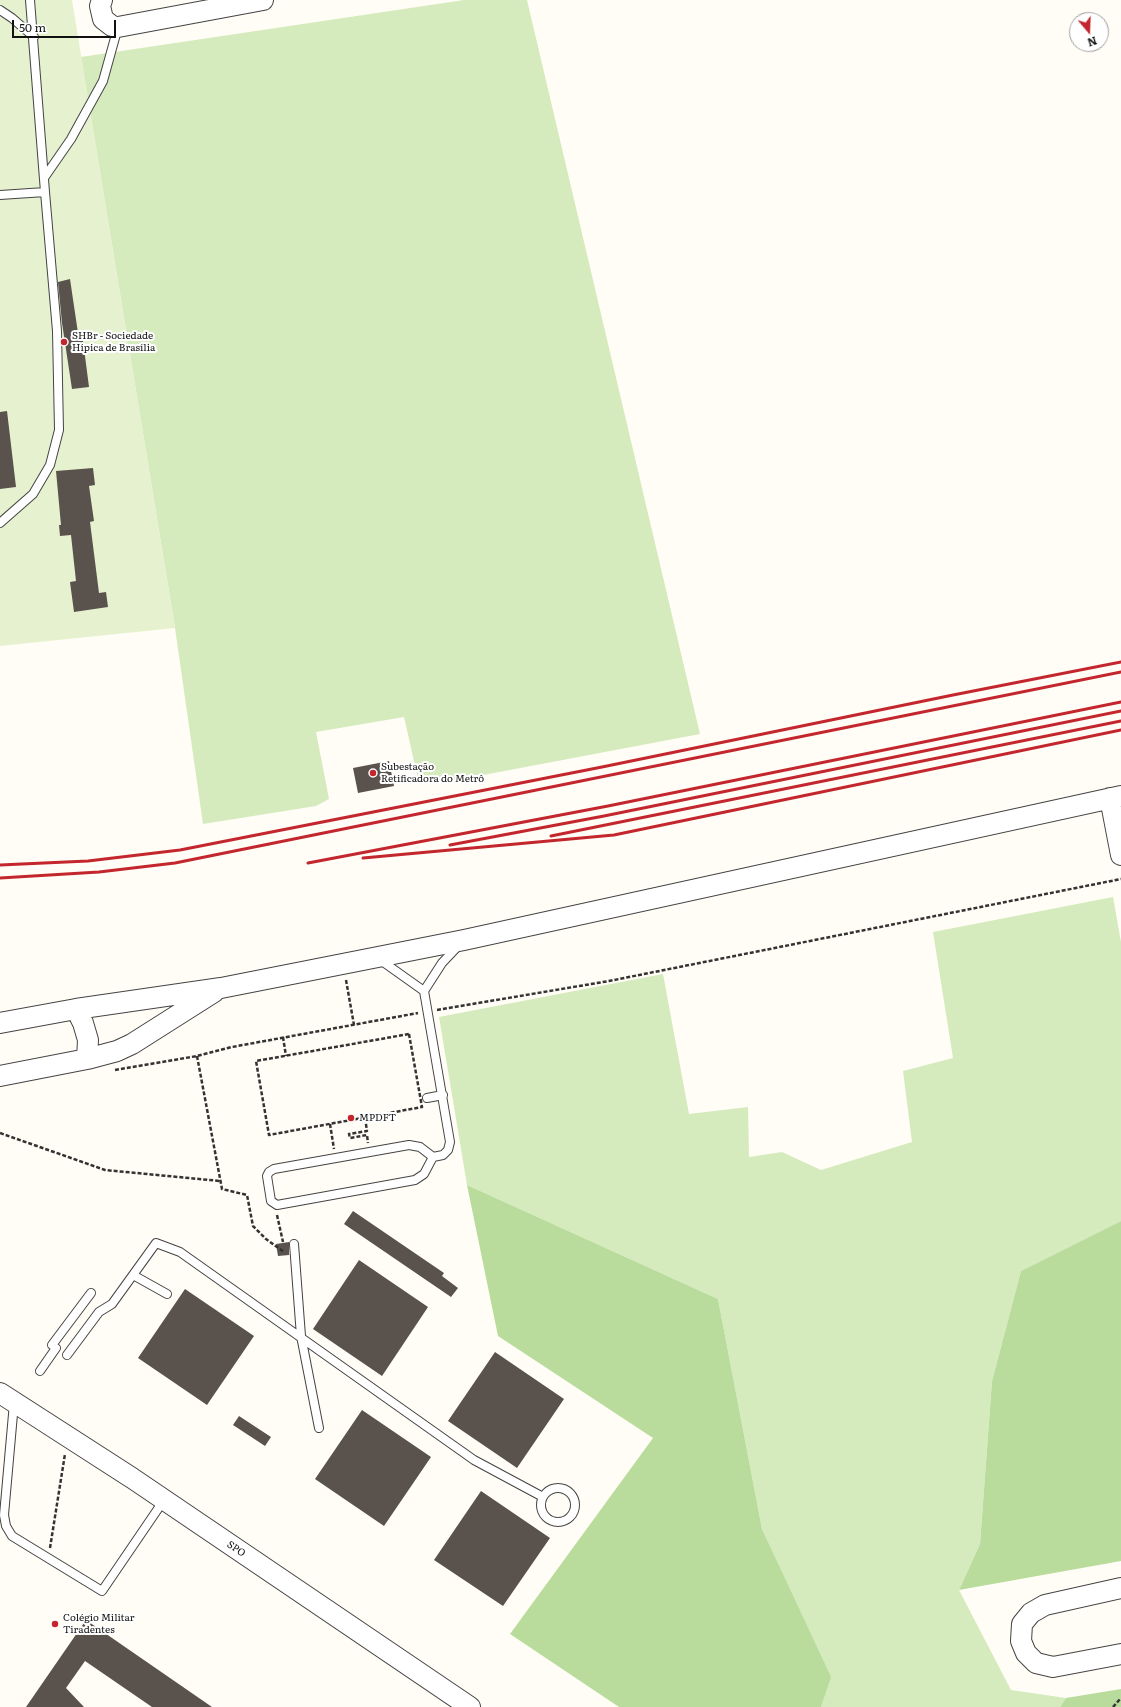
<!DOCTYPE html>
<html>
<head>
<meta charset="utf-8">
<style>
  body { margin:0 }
  #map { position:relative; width:1121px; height:1707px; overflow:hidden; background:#fffdf5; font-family:Literata,serif }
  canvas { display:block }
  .north { position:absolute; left:1069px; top:12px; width:40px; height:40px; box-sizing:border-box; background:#fff; border:1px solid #a0a0a0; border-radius:50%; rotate:161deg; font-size:11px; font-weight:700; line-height:16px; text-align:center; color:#111 }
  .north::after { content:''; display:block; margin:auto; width:14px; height:18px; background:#c4262e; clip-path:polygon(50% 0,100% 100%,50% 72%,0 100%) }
  .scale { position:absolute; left:12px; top:20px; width:104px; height:18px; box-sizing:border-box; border:2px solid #111; border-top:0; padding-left:5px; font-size:12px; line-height:14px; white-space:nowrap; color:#111; -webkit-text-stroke:3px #fff; paint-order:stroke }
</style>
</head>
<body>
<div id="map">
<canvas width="1121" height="1707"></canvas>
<div class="north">N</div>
<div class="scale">50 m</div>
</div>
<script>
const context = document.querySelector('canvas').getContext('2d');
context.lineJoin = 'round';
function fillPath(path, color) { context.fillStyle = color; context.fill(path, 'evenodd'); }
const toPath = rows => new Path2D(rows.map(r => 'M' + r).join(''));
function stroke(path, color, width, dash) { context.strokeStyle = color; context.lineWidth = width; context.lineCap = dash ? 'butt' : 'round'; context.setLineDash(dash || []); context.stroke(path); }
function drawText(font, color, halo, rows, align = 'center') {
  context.font = font + ' Literata,serif'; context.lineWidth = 4; context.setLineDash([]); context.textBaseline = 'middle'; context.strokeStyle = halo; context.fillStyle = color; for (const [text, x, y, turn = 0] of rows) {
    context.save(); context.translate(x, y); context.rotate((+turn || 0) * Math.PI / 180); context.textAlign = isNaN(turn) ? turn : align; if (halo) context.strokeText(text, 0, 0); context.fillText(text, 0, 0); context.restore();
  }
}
const green = toPath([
  [464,0,527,0,700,734,441,783,419,783,404,717,316,732,329,799,316,806,203,824,175,628,81,57],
  [1113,897,1121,942,1121,1221,1021,1271,992,1381,980,1544,959,1590,1011,1690,1066,1698,1060,1707,821,1707,830,1677,762,1529,718,1299,467,1185,439,1017,663,974,689,1114,748,1107,749,1157,782,1152,821,1170,912,1142,903,1071,953,1058,933,932]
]);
const forest = toPath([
  [467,1185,718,1299,762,1529,831,1677,821,1707,619,1707,510,1634,653,1438,498,1336],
  [1121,1221,1121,1561,959,1590,980,1544,992,1381,1021,1271],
  [1121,1689,1121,1707,1060,1707,1066,1698]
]);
const pitch = toPath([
  [0,0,72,0,175,628,0,646]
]);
const building = toPath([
  [70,279,78,333,82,333,89,387,72,389,62,323,58,282],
  [7,411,16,487,0,489,0,412],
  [93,468,95,485,89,486,94,521,90,522,99,593,106,592,108,607,74,612,70,582,76,581,71,535,60,536,59,525,61,525,56,471],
  [389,761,394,786,358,793,353,768],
  [353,1211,444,1273,442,1276,458,1288,451,1297,344,1224],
  [289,1242,289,1255,278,1256,276,1244],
  [359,1260,428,1307,382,1376,313,1329],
  [185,1289,254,1336,207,1405,138,1358],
  [495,1352,564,1399,517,1468,448,1421],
  [362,1410,431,1457,384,1526,315,1479],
  [239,1416,271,1437,265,1446,233,1425],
  [481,1491,550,1538,503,1606,434,1560],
  [86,1620,212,1707,152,1707,85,1661,66,1688,84,1707,26,1707]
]);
const path = toPath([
  [346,980,354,1025],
  [437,1010,609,981,1121,879],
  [409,1034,422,1107,269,1135,256,1061,409,1034],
  [283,1037,286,1056],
  [197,1056,222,1189,247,1195,253,1226,266,1239,284,1252],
  [115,1070,197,1056,232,1047,418,1013],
  [365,1118,367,1131,349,1134,350,1138,367,1135,368,1143],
  [330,1124,334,1149],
  [0,1133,105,1170,220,1181],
  [277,1215,283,1242],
  [50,1548,65,1454],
  [1113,1707,1121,1698]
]);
const service = toPath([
  [30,0,45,192],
  [0,10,12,18,34,37],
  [44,178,71,139,103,81,118,27],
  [0,195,45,192,57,331,59,430,50,465,33,494,0,523],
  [379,959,424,991],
  [427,1098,443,1095],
  [409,1145,420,1147,433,1157,424,1174,415,1180,277,1205,271,1201,267,1176,269,1172,274,1169,409,1145],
  [433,1157,443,1155,448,1150,450,1142,424,991,442,963,459,945],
  [294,1244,301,1336,319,1428],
  [133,1275,167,1294],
  [52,1345,91,1293],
  [67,1355,99,1312,112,1304,156,1243,180,1252,474,1460,543,1497],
  [40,1371,56,1348],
  [14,1403,4,1515,6,1526,12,1536,102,1591,164,1500],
  '541 1505a17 17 0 1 1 34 0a17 17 0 1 1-34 0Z'
]);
const tertiary = toPath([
  [102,0,100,6,103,19,112,26,118,27,263,0],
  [1110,798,1121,855],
  [76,1009,83,1023,88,1040,87,1059],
  [0,1023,76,1009,221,988,464,940,1121,796],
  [0,1076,87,1059,117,1051,132,1044,214,992],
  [0,1393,132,1478,470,1707],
  [1121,1588,1045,1605,1031,1613,1022,1624,1021,1641,1026,1653,1036,1663,1053,1667,1121,1654]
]);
const rail = toPath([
  [551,836,1121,721],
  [450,845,604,816,1121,711],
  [363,858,614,835,1121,730],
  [308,863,608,806,1121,702],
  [0,865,88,861,180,850,602,767,953,695,1121,662],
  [0,878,99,872,175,863,1121,672]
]);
const markers = [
  [64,342,4,"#c4262e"],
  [373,773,4,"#c4262e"],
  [351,1118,4,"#c4262e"],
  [55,1624,4,"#c4262e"]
];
const poiNames = [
  ["SHBr - Sociedade",72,336],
  ["Hípica de Brasília",72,348],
  ["Subestação",381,767],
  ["Retificadora do Metrô",381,779],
  ["MPDFT",359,1118],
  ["Colégio Militar",63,1618],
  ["Tiradentes",63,1630]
];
const streetNames = [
  ["SPO",236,1549,34]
];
fillPath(green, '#d5ebbd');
fillPath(forest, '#b9dc9c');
fillPath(pitch, '#e6f2cf');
fillPath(building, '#5a524d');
stroke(service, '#444', 10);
stroke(tertiary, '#444', 22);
stroke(path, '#333', 2.5, [4, 2]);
stroke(service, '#fff', 8);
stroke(tertiary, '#fff', 20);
stroke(rail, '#c4262e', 3);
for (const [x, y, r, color] of markers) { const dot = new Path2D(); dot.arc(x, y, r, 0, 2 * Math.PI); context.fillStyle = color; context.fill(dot); stroke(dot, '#fff', 1.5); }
drawText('10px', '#111', '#fff', poiNames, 'left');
drawText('10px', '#111', '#fff', streetNames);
</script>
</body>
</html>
